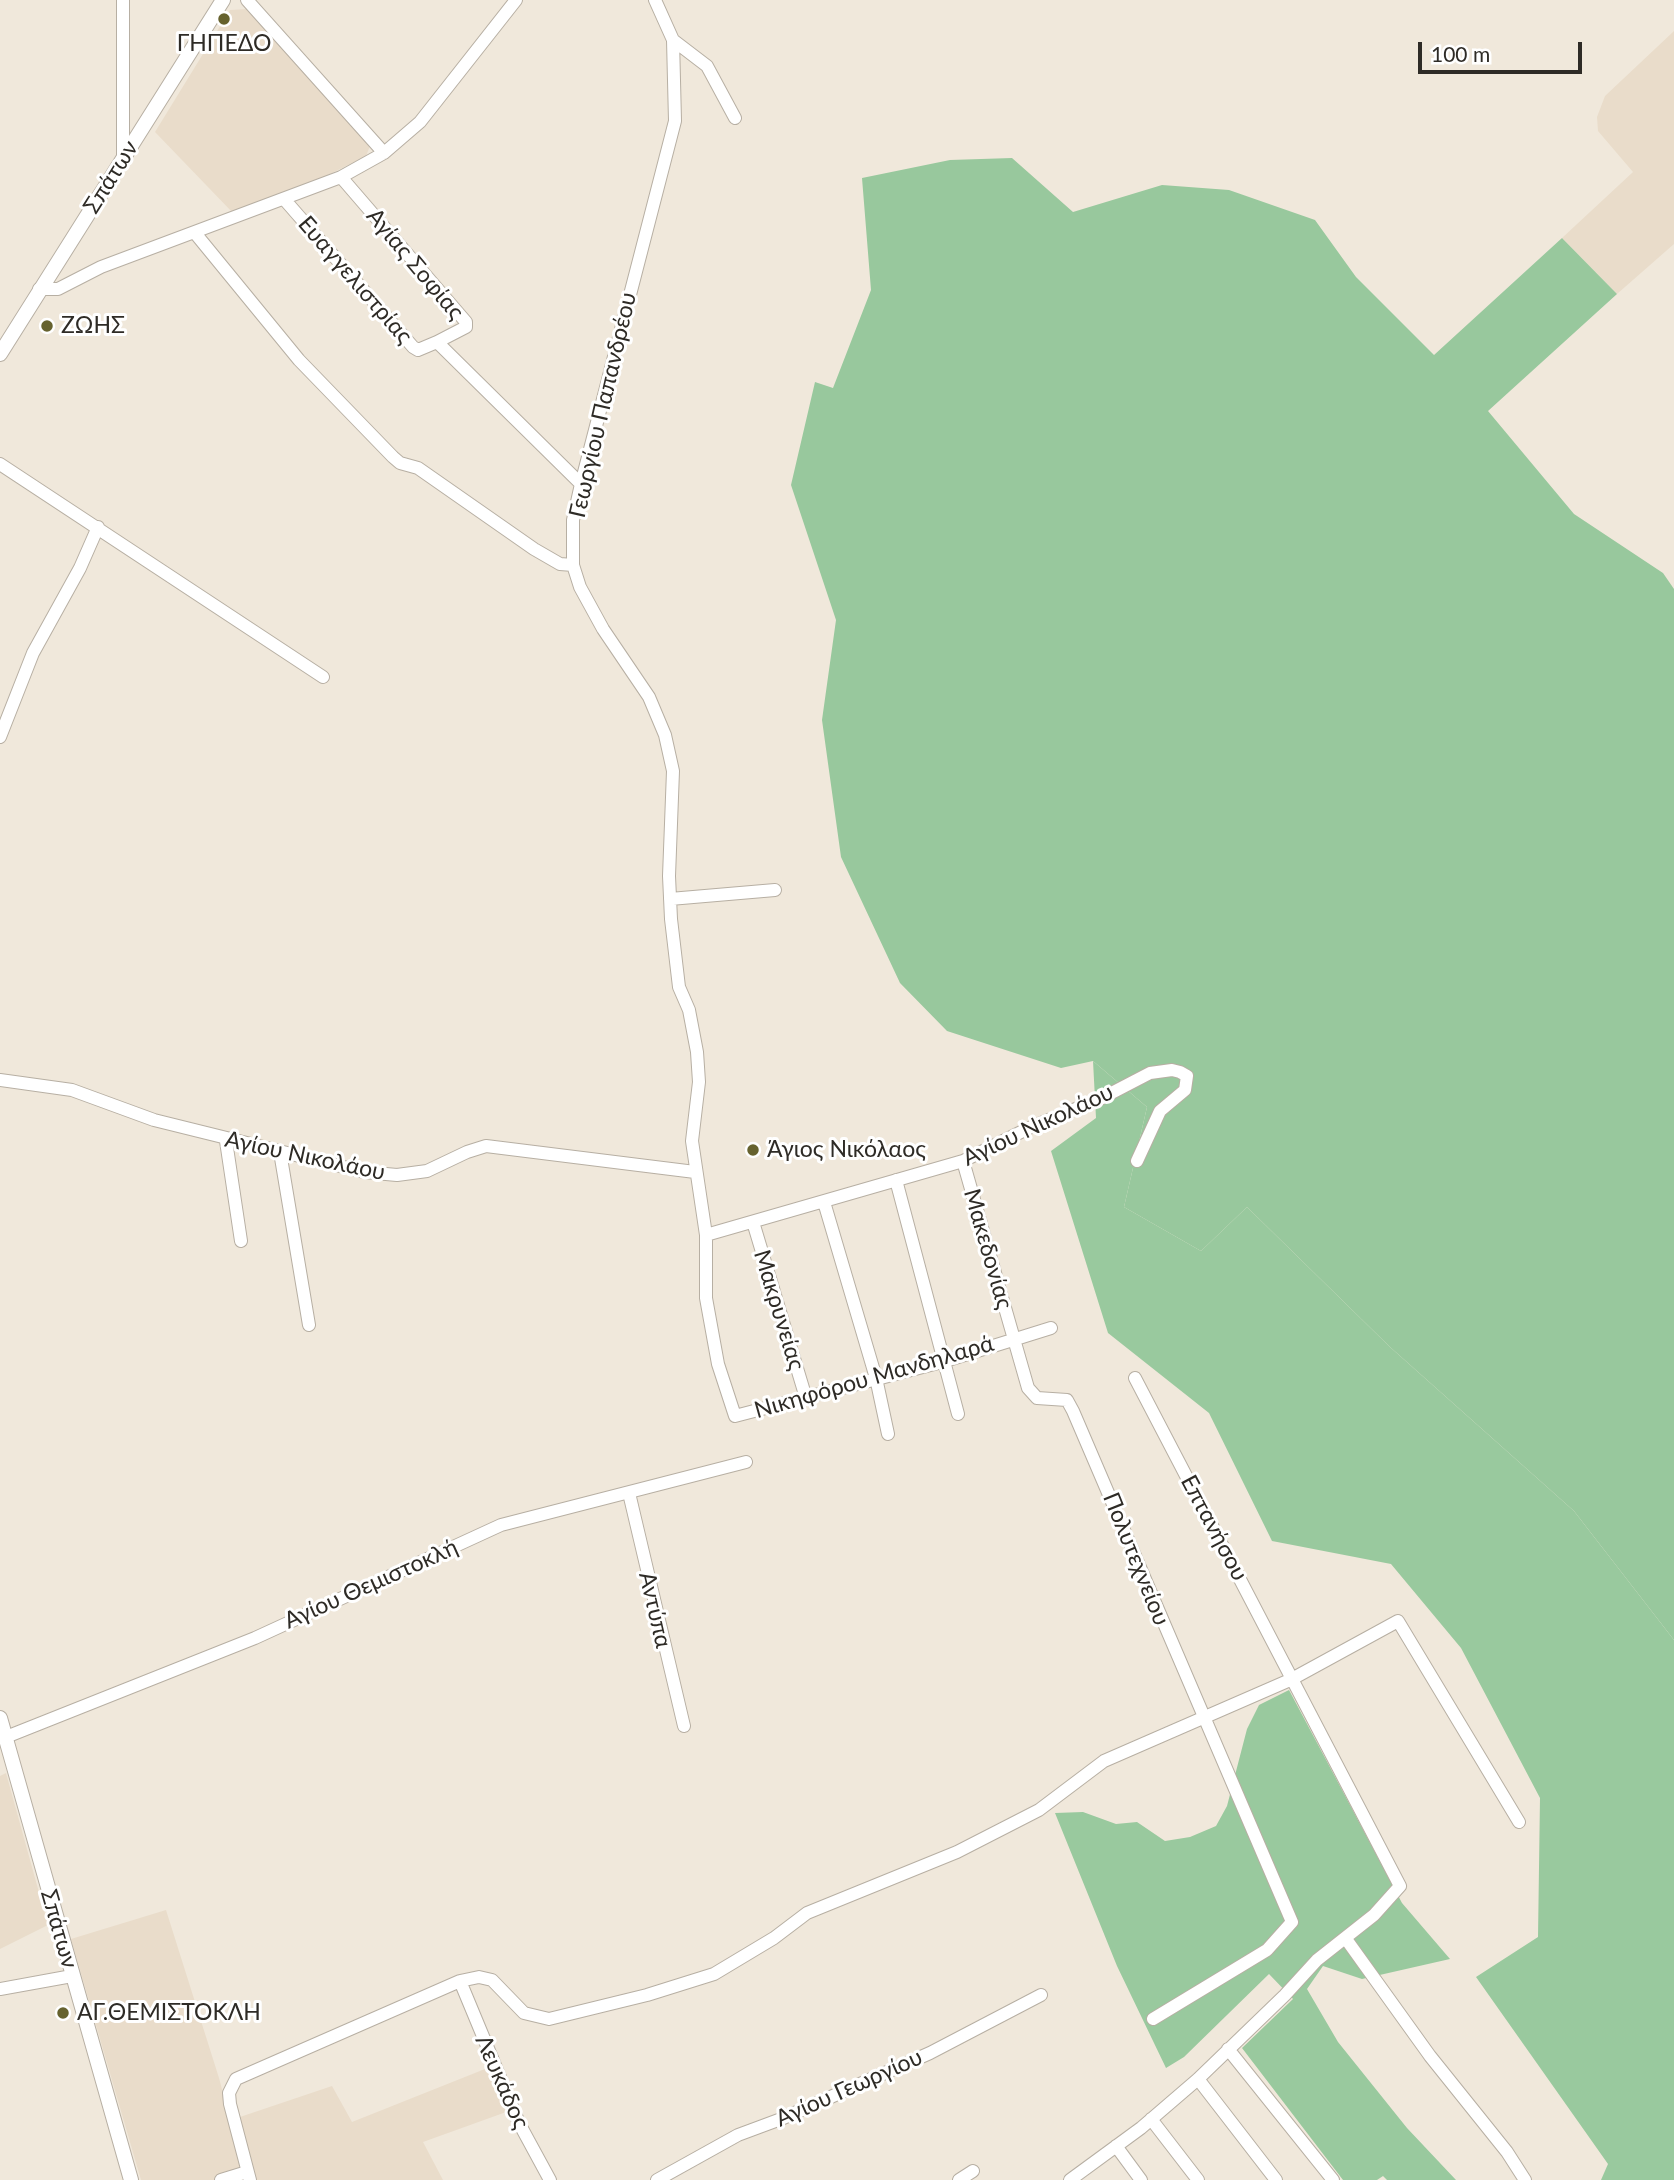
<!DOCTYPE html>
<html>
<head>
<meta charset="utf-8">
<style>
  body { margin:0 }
  #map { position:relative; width:1674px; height:2180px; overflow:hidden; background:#f0e8db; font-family:Lato,sans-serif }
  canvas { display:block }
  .scale { position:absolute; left:1418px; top:42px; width:164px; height:32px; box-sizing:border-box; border:4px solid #2e2b26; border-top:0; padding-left:9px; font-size:21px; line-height:24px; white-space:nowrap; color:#2e2b26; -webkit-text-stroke:5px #fff; paint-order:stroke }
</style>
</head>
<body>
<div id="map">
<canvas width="1674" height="2180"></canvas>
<div class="scale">100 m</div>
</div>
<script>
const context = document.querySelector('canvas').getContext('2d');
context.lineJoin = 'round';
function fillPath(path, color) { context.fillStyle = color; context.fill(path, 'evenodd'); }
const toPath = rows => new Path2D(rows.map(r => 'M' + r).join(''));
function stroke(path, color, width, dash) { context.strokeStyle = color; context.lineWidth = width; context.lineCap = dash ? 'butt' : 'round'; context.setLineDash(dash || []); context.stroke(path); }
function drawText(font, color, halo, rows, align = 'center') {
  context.font = font + ' Lato,sans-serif'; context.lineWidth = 6; context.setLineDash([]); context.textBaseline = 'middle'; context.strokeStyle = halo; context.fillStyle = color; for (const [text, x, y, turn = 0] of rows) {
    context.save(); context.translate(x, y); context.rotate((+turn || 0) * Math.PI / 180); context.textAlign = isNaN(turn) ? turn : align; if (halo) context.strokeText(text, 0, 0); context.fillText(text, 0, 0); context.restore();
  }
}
const built = toPath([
  [248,9,370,146,366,156,326,176,233,213,155,132,230,10],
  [1674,31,1674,244,1617,294,1562,238,1633,172,1598,131,1597,117,1605,96],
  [6,1773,48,1925,0,1949,0,1776],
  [166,1910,219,2078,246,2180,141,2180,71,1939],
  [490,2067,509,2111,423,2142,443,2180,254,2180,237,2118,332,2086,352,2122]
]);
const green = toPath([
  [1012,158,1073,212,1162,185,1229,190,1315,220,1356,277,1434,355,1562,238,1617,294,1488,411,1574,514,1663,573,1674,589,1674,1640,1574,1511,1390,1347,1247,1207,1201,1251,1124,1207,1147,1107,1093,1061,1061,1068,947,1031,900,983,841,857,822,720,836,620,791,485,815,382,833,388,871,290,862,178,950,160]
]);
const forest = toPath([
  [1093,1061,1147,1107,1124,1207,1201,1251,1247,1207,1390,1347,1574,1511,1674,1640,1674,2180,1601,2180,1608,2164,1476,1977,1538,1937,1540,1798,1461,1648,1391,1564,1272,1541,1209,1413,1108,1333,1051,1151,1096,1118],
  [1289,1690,1402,1903,1450,1959,1362,1979,1323,1966,1307,1989,1338,2042,1407,2128,1456,2180,1387,2180,1383,2176,1377,2180,1343,2180,1242,2048,1293,1999,1269,1974,1184,2057,1166,2068,1117,1966,1055,1813,1083,1812,1116,1824,1137,1822,1165,1841,1190,1837,1216,1826,1227,1806,1247,1729,1259,1705]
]);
const minor = toPath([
  [247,0,384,153],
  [655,0,673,40,675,121,581,484,573,520,573,565,580,587,603,629,649,697,665,735,673,771,669,876,671,919,679,987,689,1010,697,1052,699,1082,692,1141,706,1235,706,1298,718,1364,735,1416,942,1362,1051,1328],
  [673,40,707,66,735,118],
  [123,157,123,0],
  [341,177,466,322,466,327,437,342],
  [284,199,413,347,418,350,437,342,581,484],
  [195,233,299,360,393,457,400,463,418,468,534,549,560,564,573,565],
  [39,289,58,289,101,267,341,177,384,153,420,122,516,0],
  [0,464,323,677],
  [0,737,33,653,80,568,98,527],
  [670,899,775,890],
  [0,1080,72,1090,154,1120,364,1172,397,1175,427,1171,467,1152,486,1146,695,1172],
  [226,1141,241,1241],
  [280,1152,309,1325],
  [963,1161,1028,1388,1037,1398,1067,1400,1073,1411,1292,1922,1267,1950,1153,2019],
  [896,1180,958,1414],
  [824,1202,876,1378,888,1434],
  [753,1222,806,1398],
  [706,1235,963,1161,1029,1128,1100,1099,1150,1073,1172,1070,1180,1072,1187,1076,1185,1090,1160,1111,1137,1161],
  [629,1493,684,1726],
  [6,1737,255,1638,501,1525,746,1462],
  [1346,1939,1430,2056,1507,2152,1525,2180],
  [460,1981,519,2123,550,2180],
  [0,1989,72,1976],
  [1228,2049,1333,2180],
  [1198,2079,1276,2180],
  [1151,2119,1198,2180],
  [1116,2146,1141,2180],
  [221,2180,247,2172],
  [250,2180,230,2104,229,2093,236,2079,460,1981,479,1977,492,1980,524,2013,549,2019,647,1995,714,1974,774,1938,807,1913,957,1852,1039,1810,1104,1761,1290,1680,1398,1621,1519,1822],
  [657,2180,738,2135,781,2119,930,2053,1041,1995],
  [959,2180,973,2171],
  [1070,2180,1141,2128,1198,2079,1285,1995,1317,1960,1374,1915,1400,1886,1135,1378]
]);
const major = toPath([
  [0,354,223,0],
  [0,1718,131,2180]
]);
const markers = [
  [224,19,7,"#66622e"],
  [47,326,7,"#66622e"],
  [753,1150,7,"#66622e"],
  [63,2013,7,"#66622e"]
];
const poiNames = [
  ["ΓΗΠΕΔΟ",224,44,"center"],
  ["ΖΩΗΣ",61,326],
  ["Άγιος Νικόλαος",767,1150],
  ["ΑΓ.ΘΕΜΙΣΤΟΚΛΗ",77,2013]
];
const streetNames = [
  ["Σπάτων",111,177,-58],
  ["Αγίας Σοφίας",415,264,50],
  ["Ευαγγελιστρίας",355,280,49],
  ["Γεωργίου Παπανδρέου",603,405,-77],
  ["Αγίου Νικολάου",1038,1125,-25],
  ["Αγίου Νικολάου",305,1156,12],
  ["Μακεδονίας",988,1249,74],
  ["Μακρυνείας",779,1310,73],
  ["Νικηφόρου Μανδηλαρά",874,1377,-16],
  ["Επτανήσου",1214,1528,62],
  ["Πολυτεχνείου",1136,1559,68],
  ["Αγίου Θεμιστοκλή",371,1584,-24],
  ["Αντύπα",655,1610,77],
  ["Σπάτων",59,1929,74],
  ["Λευκάδος",502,2082,66],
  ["Αγίου Γεωργίου",849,2088,-24]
];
fillPath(built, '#e9dcca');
fillPath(green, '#98c89d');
fillPath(forest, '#99c99e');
stroke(minor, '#b7afa3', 14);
stroke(major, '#b7afa3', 16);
stroke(minor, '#fff', 12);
stroke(major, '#fff', 14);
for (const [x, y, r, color] of markers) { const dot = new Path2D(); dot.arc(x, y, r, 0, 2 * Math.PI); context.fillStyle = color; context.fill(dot); stroke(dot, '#fff', 2.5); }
drawText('23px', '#2e2b26', '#fff', poiNames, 'left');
drawText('23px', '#2e2b26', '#fff', streetNames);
</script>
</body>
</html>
